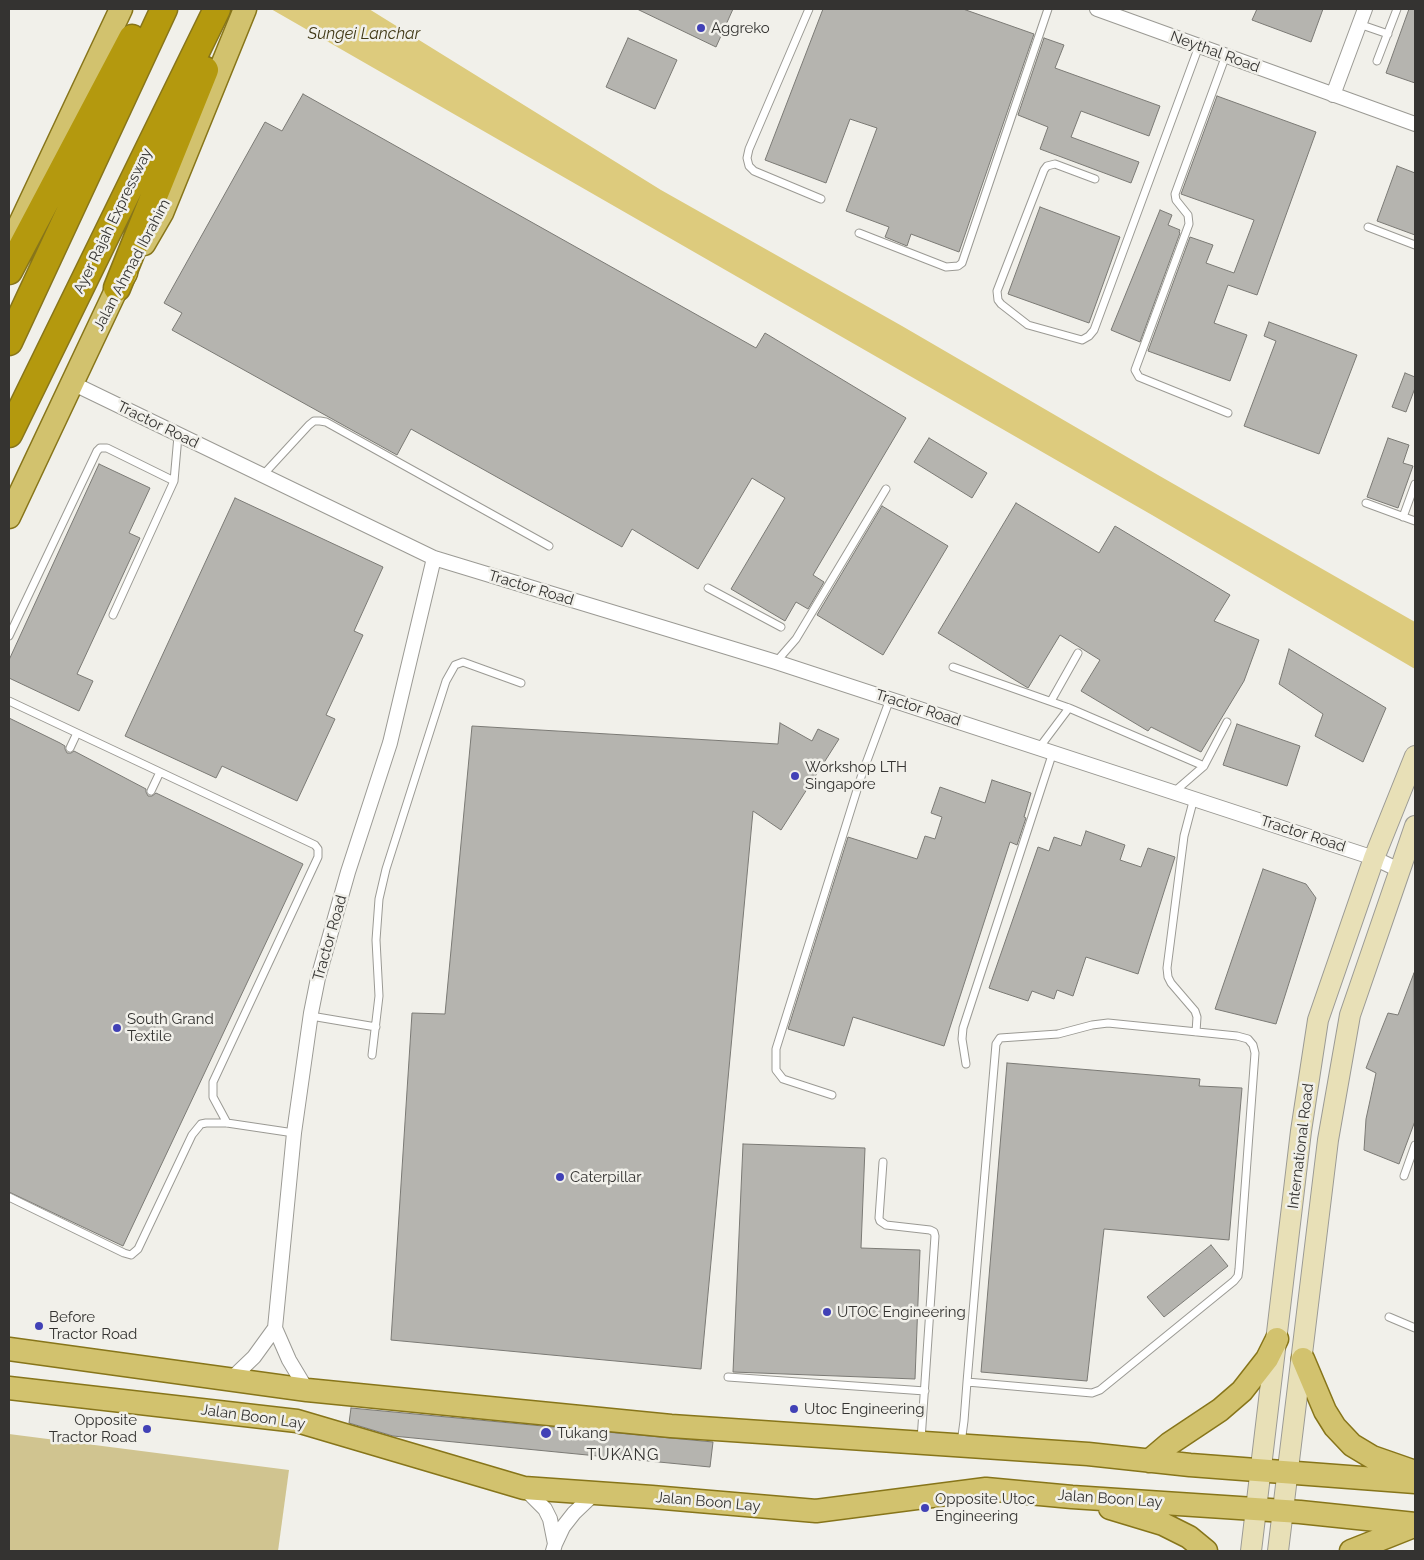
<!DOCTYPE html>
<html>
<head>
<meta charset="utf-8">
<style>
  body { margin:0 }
  #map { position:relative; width:1424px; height:1560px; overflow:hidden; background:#f1f0ea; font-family:Raleway,sans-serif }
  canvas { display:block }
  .frame { position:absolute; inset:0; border:10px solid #343331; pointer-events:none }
</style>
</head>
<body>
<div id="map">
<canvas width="1424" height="1560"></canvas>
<div class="frame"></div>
</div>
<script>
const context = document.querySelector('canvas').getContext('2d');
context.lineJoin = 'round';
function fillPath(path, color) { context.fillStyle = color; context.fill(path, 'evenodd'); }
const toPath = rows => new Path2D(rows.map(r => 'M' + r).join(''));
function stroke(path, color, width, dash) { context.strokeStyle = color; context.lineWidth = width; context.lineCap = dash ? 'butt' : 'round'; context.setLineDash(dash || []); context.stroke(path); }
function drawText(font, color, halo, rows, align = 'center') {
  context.font = font + ' Raleway,sans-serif'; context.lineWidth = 5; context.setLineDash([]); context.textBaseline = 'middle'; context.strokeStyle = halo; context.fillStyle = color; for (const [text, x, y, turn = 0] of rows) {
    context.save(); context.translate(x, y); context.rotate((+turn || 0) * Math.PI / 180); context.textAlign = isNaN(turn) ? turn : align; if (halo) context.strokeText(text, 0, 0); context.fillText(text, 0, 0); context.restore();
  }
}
const green = toPath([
  [9,1434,289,1470,278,1551,9,1551]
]);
const water = toPath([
  [271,9,369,9,661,190,902,326,1158,475,1415,622,1415,669,1152,515]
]);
const building = toPath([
  [637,9,733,9,716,47,637,9],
  [823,9,963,9,1034,34,959,252,911,234,907,246,885,237,889,227,846,211,877,128,850,119,826,183,765,160,823,9],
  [1257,9,1323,9,1311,42,1252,20,1257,9],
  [1409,9,1415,9,1415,83,1386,73,1409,9],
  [628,38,677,60,655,109,606,87,628,38],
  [1044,38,1064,45,1055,68,1160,106,1149,136,1081,111,1071,137,1139,162,1131,183,1040,149,1048,127,1018,115,1044,38],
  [303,94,756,348,765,333,906,418,813,575,824,582,808,609,796,602,785,621,731,589,785,498,752,478,698,569,632,529,622,547,411,429,397,455,172,330,182,313,164,303,265,122,282,131,303,94],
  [1217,96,1316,132,1257,295,1228,285,1214,323,1247,335,1230,381,1148,351,1190,237,1213,245,1206,263,1234,273,1254,220,1181,194,1217,96],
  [1397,166,1415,173,1415,235,1377,221,1397,166],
  [1040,207,1120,237,1089,323,1008,294,1040,207],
  [1160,210,1172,215,1168,225,1180,230,1179,232,1180,233,1140,342,1111,330,1160,210],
  [1269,322,1357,355,1319,454,1244,426,1276,341,1264,336,1269,322],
  [1405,373,1415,377,1415,388,1406,412,1392,407,1405,373],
  [929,438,987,473,972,498,914,462,929,438],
  [1388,438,1409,445,1403,463,1413,466,1398,508,1367,497,1388,438],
  [99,464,150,488,129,533,140,538,77,674,93,681,79,711,9,678,9,660,99,464],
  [235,498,383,567,354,631,363,635,326,715,335,719,297,801,222,766,216,778,125,736,235,498],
  [1016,503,1099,553,1115,526,1230,595,1214,621,1259,640,1244,681,1201,752,1151,727,1148,731,1081,691,1100,660,1060,635,1028,688,938,633,1016,503],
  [882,506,948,546,883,655,817,615,882,506],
  [1289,649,1386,708,1363,762,1315,736,1323,714,1279,684,1289,649],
  [9,718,60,743,65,746,65,749,67,753,71,753,74,751,146,789,146,792,148,796,152,796,156,793,303,864,123,1246,9,1192,9,718],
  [780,723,812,741,818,729,839,739,781,830,753,811,701,1369,391,1340,412,1013,445,1014,472,726,778,744,780,723],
  [1237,724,1300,746,1287,786,1223,765,1237,724],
  [992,780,1031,793,1024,817,1026,818,1017,845,1010,842,944,1046,853,1017,844,1046,788,1029,848,837,917,859,925,836,935,839,942,817,931,813,940,787,985,803,992,780],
  [1086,831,1125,845,1120,860,1141,867,1148,848,1175,857,1138,974,1086,957,1073,996,1057,990,1054,999,1032,991,1028,1001,989,988,1038,847,1049,851,1054,837,1081,846,1086,831],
  [1263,869,1306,884,1316,898,1276,1024,1215,1009,1263,869],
  [1414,973,1415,1121,1399,1164,1364,1150,1366,1119,1376,1073,1366,1068,1388,1013,1398,1015,1414,973],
  [1007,1063,1200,1079,1199,1086,1242,1088,1229,1240,1104,1229,1087,1381,981,1372,1007,1063],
  [743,1144,865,1148,861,1248,920,1250,915,1379,733,1372,743,1144],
  [1211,1245,1228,1266,1164,1317,1147,1297,1211,1245],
  [351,1408,713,1442,710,1467,393,1436,349,1423,351,1408]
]);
const lane = toPath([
  [809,9,749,149,747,158,749,166,754,171,821,199],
  [1359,24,1388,34],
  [1226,55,1175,194,1176,200,1188,215,1189,224,1135,370,1139,377,1228,413],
  [1377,61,1397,9],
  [1095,179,1055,164,1047,166,1044,170,997,291,998,300,1001,304,1028,325,1082,340,1089,336,1094,330,1199,46],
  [1368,227,1415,245],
  [859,233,946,267,958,266,962,263,1048,9],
  [262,476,309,425,314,421,320,421,326,422,549,546],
  [1366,503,1415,521],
  [1403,517,1415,484],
  [708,588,781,627],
  [113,615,174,481,178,436],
  [9,636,97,451,100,448,107,448,174,481],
  [776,662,796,639,886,489],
  [953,667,1069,708,1204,766],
  [9,701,315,845,318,849,318,857,213,1082,213,1097,227,1123],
  [1051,701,1078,653],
  [70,748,77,733],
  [1039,748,1069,708],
  [151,791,160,772],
  [1174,792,1204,766,1227,722],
  [1194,798,1184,836,1167,968,1168,977,1171,983,1195,1011,1197,1017,1196,1032],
  [311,1016,376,1027],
  [372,1055,379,996,376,940,379,899,386,869,446,681,455,665,463,662,521,683],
  [966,1064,962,1039,963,1028,1053,752],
  [832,1095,783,1079,776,1070,776,1049,862,774,890,699],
  [883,1162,879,1218,880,1221,886,1225,930,1230,934,1232,935,1236,921,1440],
  [1404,1176,1415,1145],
  [9,1197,124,1253,131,1255,138,1249,192,1135,201,1124,206,1123,227,1123,294,1133],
  [1389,1317,1415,1328],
  [728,1377,925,1391],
  [961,1443,964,1421,967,1382,996,1044,1000,1038,1058,1034,1092,1025,1108,1023,1237,1036,1248,1039,1253,1045,1255,1053,1239,1269,1238,1276,1234,1281,1100,1390,1092,1393,967,1382]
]);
const street = toPath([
  [1097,9,1415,124],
  [1333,95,1365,9],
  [72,383,434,558,776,662,1374,858,1399,870],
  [230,1380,254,1357,275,1328],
  [307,1390,289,1360,275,1328,294,1133,311,1013,318,978,348,872,390,743,434,558],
  [524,1488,545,1509,550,1519,555,1544,553,1551],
  [555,1544,563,1527,574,1513,595,1493]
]);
const secondary = toPath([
  [1251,1551,1301,1131,1318,1020,1374,858,1415,756],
  [1278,1551,1328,1140,1350,1015,1415,826]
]);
const primary = toPath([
  [16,232,121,9],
  [144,244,162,213,245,9],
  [9,517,117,288,126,273],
  [9,1349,307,1390,671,1426,1088,1454,1190,1465,1415,1482],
  [1303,1359,1325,1411,1335,1427,1352,1445,1372,1457,1415,1472],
  [9,1388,297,1421,524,1488,652,1497,816,1511,986,1489,1072,1497,1300,1512,1415,1524],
  [1149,1461,1169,1444,1220,1410,1242,1391,1267,1359,1277,1339],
  [1110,1508,1163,1524,1189,1537,1206,1551],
  [1351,1551,1414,1526]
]);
const highway = toPath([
  [9,271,132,38],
  [117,288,205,70],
  [9,342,164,9],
  [9,434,217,9]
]);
const markers = [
  [701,28,5,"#4141b6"],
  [795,776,5,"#4141b6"],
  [117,1028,5,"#4141b6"],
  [560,1177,5,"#4141b6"],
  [827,1312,5,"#4141b6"],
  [39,1326,5,"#4141b6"],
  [794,1409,5,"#4141b6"],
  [147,1429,5,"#4141b6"],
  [546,1433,6,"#4141b6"],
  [925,1508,5,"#4141b6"]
];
const poiNames = [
  ["Aggreko",711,28],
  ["Workshop LTH",805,767],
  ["Singapore",805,784],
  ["South Grand",127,1019],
  ["Textile",127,1036],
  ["Caterpillar",570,1177],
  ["UTOC Engineering",837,1312],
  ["Before",49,1317],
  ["Tractor Road",49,1334],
  ["Utoc Engineering",804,1409],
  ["Opposite",137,1420,"right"],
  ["Tractor Road",137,1437,"right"],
  ["Tukang",557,1433],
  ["Opposite Utoc",935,1499],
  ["Engineering",935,1516]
];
const streetNames = [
  ["Neythal Road",1215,52,20],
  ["Ayer Rajah Expressway",113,221,-64],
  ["Jalan Ahmad Ibrahim",132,265,-62],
  ["Tractor Road",158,425,26],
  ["Tractor Road",531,588,17],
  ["Tractor Road",918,708,18],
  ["Tractor Road",1303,834,18],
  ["Tractor Road",330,938,-74],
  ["International Road",1301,1146,-83],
  ["Jalan Boon Lay",253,1417,8],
  ["Jalan Boon Lay",1110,1499,4],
  ["Jalan Boon Lay",708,1502,5]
];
const waterNames = [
  ["Sungei Lanchar",364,34]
];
const neighbourhoodNames = [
  ["TUKANG",623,1455]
];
fillPath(green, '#d0c490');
fillPath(water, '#ddcb7d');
fillPath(building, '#b5b4af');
stroke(building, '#7b7a75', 1);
stroke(lane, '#9b9a94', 9);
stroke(street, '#9b9a94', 16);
stroke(secondary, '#9b9a94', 22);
stroke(primary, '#87751a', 25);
stroke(highway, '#87751a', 29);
stroke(lane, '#fff', 7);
stroke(street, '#fff', 14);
stroke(secondary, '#e8e0b7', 20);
stroke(primary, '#d2c26e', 22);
stroke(highway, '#b4990e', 26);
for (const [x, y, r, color] of markers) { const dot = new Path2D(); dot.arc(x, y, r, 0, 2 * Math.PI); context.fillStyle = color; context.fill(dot); stroke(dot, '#f1f0ea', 2); }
drawText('15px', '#343331', '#f1f0ea', poiNames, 'left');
drawText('15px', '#343331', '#f1f0ea', streetNames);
drawText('italic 16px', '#403816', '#f1f0ea', waterNames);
context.letterSpacing = '1px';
drawText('16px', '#343331', '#f1f0ea', neighbourhoodNames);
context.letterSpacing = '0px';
</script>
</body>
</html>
